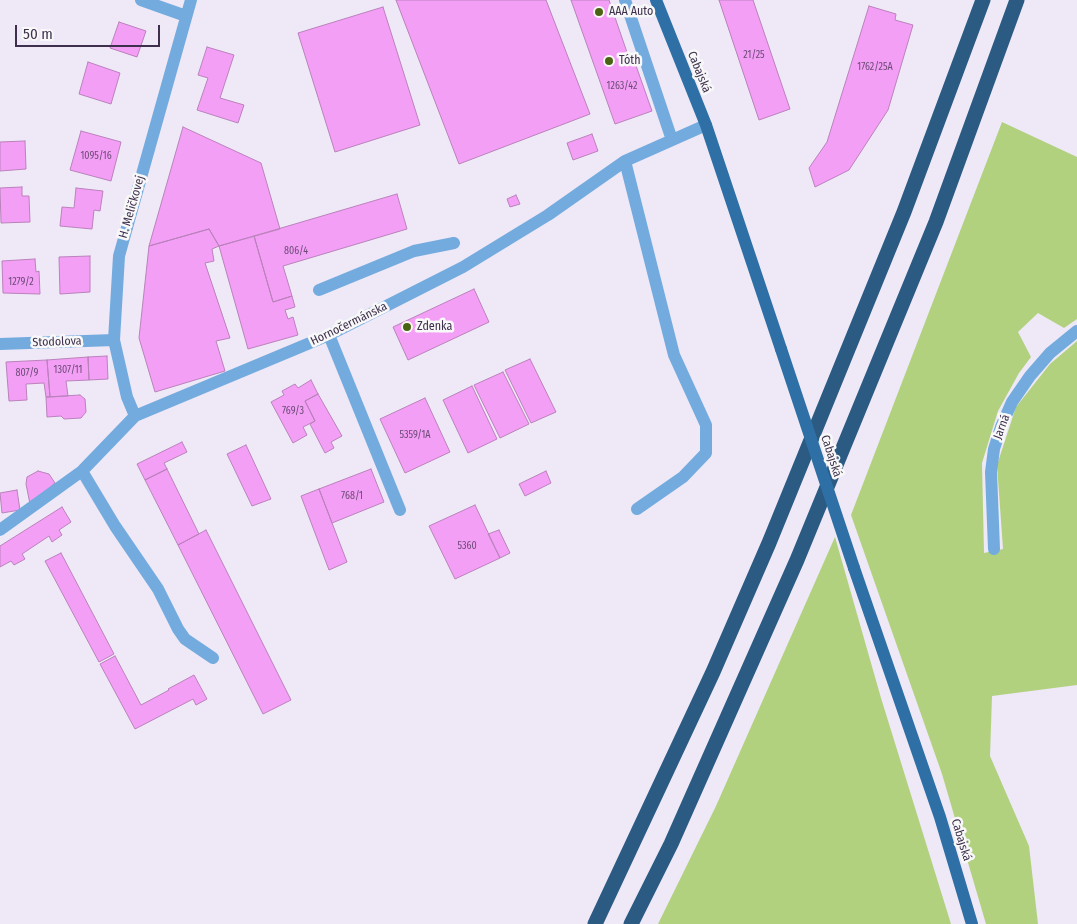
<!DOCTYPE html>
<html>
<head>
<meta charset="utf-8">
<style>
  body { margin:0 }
  #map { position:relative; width:1077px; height:924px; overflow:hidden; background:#eee8f7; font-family:"Fira Sans Condensed",sans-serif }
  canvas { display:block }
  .scale { position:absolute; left:15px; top:25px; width:145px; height:22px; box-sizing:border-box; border:2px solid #3e304d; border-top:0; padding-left:6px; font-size:15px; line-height:18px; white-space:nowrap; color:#3e304d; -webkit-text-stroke:4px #f8f8f8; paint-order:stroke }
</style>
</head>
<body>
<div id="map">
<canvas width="1077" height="924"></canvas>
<div class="scale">50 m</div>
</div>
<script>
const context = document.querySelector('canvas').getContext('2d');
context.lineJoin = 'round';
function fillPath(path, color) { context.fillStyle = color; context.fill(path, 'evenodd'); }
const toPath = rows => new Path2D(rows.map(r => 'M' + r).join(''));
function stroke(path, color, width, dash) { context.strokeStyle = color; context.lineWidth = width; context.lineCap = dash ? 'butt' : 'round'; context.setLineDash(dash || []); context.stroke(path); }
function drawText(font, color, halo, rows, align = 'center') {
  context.font = font + ' "Fira Sans Condensed",sans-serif'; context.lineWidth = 5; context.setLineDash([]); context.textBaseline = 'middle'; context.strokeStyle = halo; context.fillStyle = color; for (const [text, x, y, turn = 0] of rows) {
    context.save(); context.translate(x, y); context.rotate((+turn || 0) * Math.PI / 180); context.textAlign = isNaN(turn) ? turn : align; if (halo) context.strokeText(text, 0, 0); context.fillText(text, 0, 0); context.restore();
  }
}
const green = toPath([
  [1002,122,1077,157,1077,319,1064,328,1038,313,1018,332,1031,357,1019,373,998,411,982,463,984,553,1003,549,997,465,1016,407,1050,364,1077,341,1077,685,992,696,990,756,1029,846,1038,924,986,924,942,774,851,515],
  [835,537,881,698,951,924,658,924,716,806]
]);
const building = toPath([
  [396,0,546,0,590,114,459,164,396,0],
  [571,0,609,0,630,61,634,60,652,111,615,124,571,0],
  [719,0,753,0,790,109,759,120,719,0],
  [869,6,896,14,895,20,913,25,888,110,849,170,815,187,809,168,827,142,869,6],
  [383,7,420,125,335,152,298,33,383,7],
  [119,22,146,31,137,57,110,48,119,22],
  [207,47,234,55,220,98,244,105,238,123,197,110,208,78,198,75,207,47],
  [88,62,120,73,111,104,79,94,88,62],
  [183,127,261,163,280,229,219,246,209,229,149,246,183,127],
  [81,131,121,142,111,181,70,170,81,131],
  [592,134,598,151,573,160,567,143,592,134],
  [25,141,26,169,0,171,0,142,25,141],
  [22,187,22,196,29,196,30,222,1,223,0,188,22,187],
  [76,188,103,191,100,211,94,210,92,229,60,226,62,207,74,208,76,188],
  [397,194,407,229,283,266,292,296,273,302,254,236,397,194],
  [516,195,520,204,510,207,507,199,516,195],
  [209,229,219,246,212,249,214,261,205,263,230,338,216,341,225,371,155,392,139,338,149,246,209,229],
  [254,236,273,302,292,296,295,307,285,310,288,319,293,317,298,335,248,349,219,246,254,236],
  [90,256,90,292,60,294,59,257,90,256],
  [35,259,36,272,39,271,40,294,3,293,2,261,35,259],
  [474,289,489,322,408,360,393,327,474,289],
  [107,356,108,379,89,380,88,357,107,356],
  [88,357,89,380,66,381,68,396,50,397,47,360,88,357],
  [530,359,556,412,531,423,505,370,530,359],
  [47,360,50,397,46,397,44,383,26,384,27,400,9,401,6,362,47,360],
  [503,372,529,424,500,438,474,385,503,372],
  [311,380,318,394,305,401,315,421,303,427,307,435,293,443,271,402,284,395,282,391,295,384,298,388,311,380],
  [472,386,497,439,468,453,443,400,472,386],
  [318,394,342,436,331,442,334,448,325,453,310,424,315,421,305,401,318,394],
  [80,395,85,399,86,412,81,418,64,419,61,416,47,417,46,397,80,395],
  [425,398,450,452,405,473,380,419,425,398],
  [182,442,187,452,164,463,167,469,145,480,137,464,182,442],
  [246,445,271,499,252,506,227,454,246,445],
  [167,469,199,534,178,545,145,480,167,469],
  [371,469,384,502,332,523,319,489,371,469],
  [38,471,49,474,55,483,30,504,26,484,27,477,38,471],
  [546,471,551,483,525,496,519,484,546,471],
  [319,489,347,562,329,570,301,496,319,489],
  [17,490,20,510,2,513,0,493,17,490],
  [475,505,500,558,455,579,429,526,475,505],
  [62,507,71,522,59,530,62,535,52,542,49,536,22,554,25,559,14,565,11,561,0,567,0,546,62,507],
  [206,530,291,700,263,714,178,545,206,530],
  [499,530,510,553,500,558,488,534,499,530],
  [61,553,114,654,99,662,45,561,61,553],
  [115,656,141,705,169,690,168,689,194,675,207,699,196,705,193,699,135,729,100,664,115,656]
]);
const minor = toPath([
  [141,0,186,16],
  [625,0,672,140],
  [625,161,674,355,706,425,706,453,683,477,637,509],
  [319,290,414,251,454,243],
  [329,335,400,510],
  [0,344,114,340],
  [135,416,127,397,114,340,119,256,191,0],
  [82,471,115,526,158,589,178,629,185,639,213,658],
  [0,530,82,471,135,416,329,335,463,267,548,215,625,161,706,125],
  [994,549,991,472,994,449,1001,427,1012,402,1030,376,1050,353,1077,331]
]);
const major = toPath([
  [656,0,706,125,781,349],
  [854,568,940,817,972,924]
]);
const highway = toPath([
  [595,924,713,672,769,543,904,212,983,0],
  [631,924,671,844,797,560,936,222,1017,0]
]);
const majorBridge = toPath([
  [781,349,854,568]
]);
const markers = [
  [599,12,5,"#4a6313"],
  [609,61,5,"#4a6313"],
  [407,327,5,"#4a6313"]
];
const numberNames = [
  ["21/25",754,55],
  ["1762/25A",875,67],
  ["1263/42",622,86],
  ["1095/16",96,156],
  ["806/4",296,251],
  ["1279/2",21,282],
  ["1307/11",68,370],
  ["807/9",27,373],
  ["769/3",293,411],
  ["5359/1A",415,435],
  ["768/1",352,496],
  ["5360",467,546]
];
const poiNames = [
  ["AAA Auto",609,12],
  ["Tóth",619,61],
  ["Zdenka",417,327]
];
const streetNames = [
  ["Cabajská",699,72,68],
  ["H. Meličkovej",132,207,-74],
  ["Hornočermánska",349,324,-26],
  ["Stodolova",57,342,-2],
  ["Jarná",1002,427,-69],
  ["Cabajská",831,456,72],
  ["Cabajská",961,840,73]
];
fillPath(green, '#b1d17e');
fillPath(building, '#f49ff6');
stroke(building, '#ba81bb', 1);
stroke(minor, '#73abde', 12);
stroke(major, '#2e70a6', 12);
stroke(highway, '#2b5b83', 15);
stroke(majorBridge, '#2e70a6', 12);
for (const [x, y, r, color] of markers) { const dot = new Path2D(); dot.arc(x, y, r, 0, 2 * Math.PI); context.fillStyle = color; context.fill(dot); stroke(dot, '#f8f8f8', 2); }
drawText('10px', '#6c4c77', null, numberNames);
drawText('12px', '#3e304d', '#f8f8f8', poiNames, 'left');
drawText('12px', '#3e304d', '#f8f8f8', streetNames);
</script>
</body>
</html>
